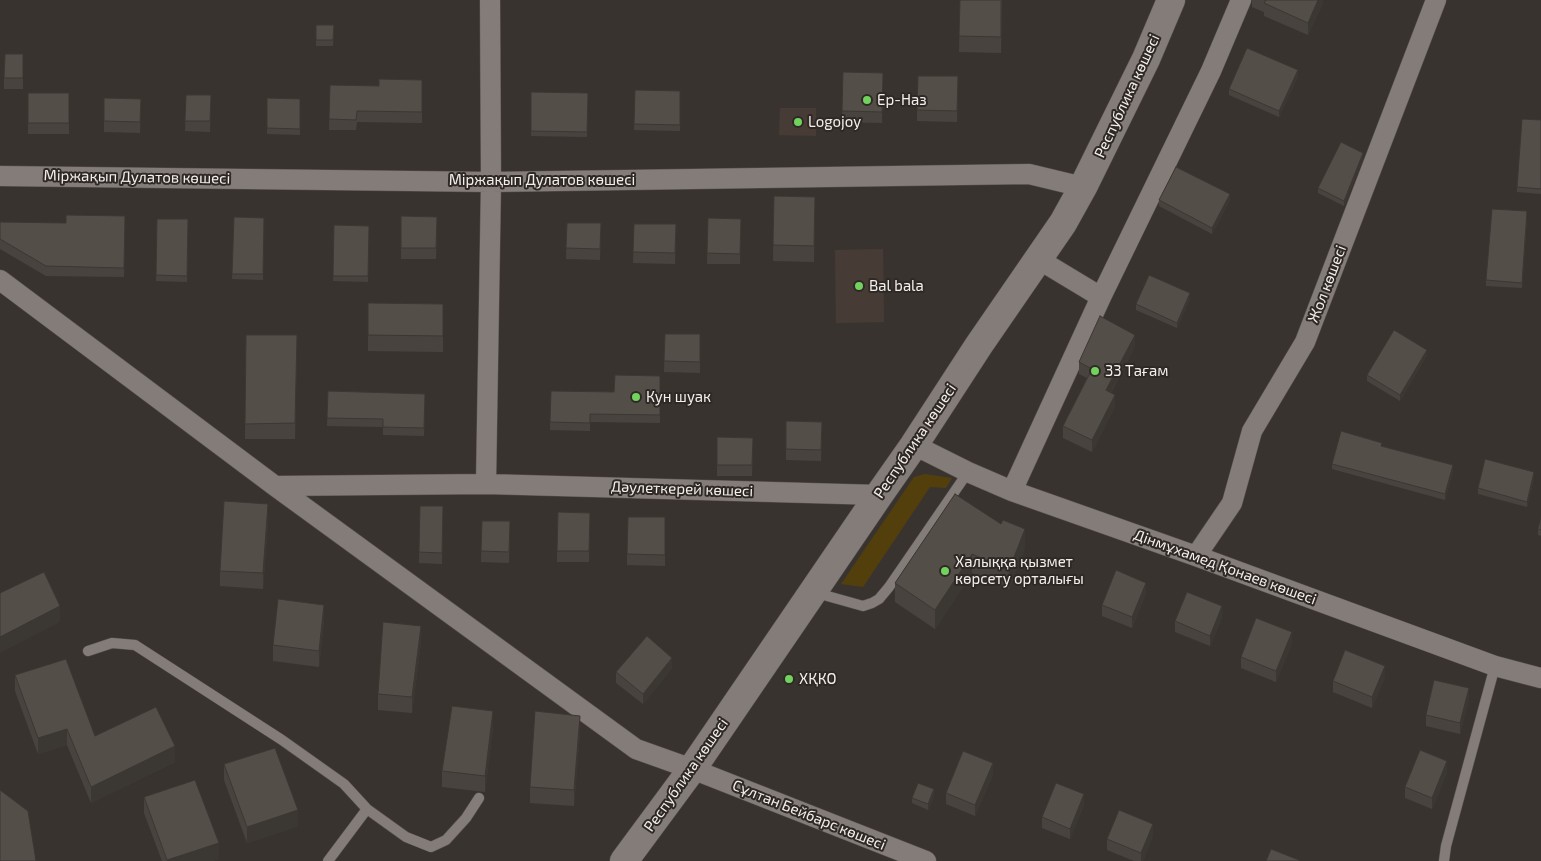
<!DOCTYPE html>
<html>
<head>
<meta charset="utf-8">
<style>
  body { margin:0 }
  canvas { display:block; background:#393330 }
</style>
</head>
<body>
<canvas width="1541" height="861"></canvas>
<script>
const context = document.querySelector('canvas').getContext('2d');
context.lineJoin = 'round';
function fillPath(path, color) { context.fillStyle = color; context.fill(path, 'evenodd'); }
const toPath = rows => new Path2D(rows.map(r => 'M' + r).join(''));
function stroke(path, color, width, dash) { context.strokeStyle = color; context.lineWidth = width; context.lineCap = dash ? 'butt' : 'round'; context.setLineDash(dash || []); context.stroke(path); }
function drawText(font, color, halo, rows, align = 'center') {
  context.font = font + ' "Exo 2",sans-serif'; context.lineWidth = 4; context.setLineDash([]); context.textBaseline = 'middle'; context.strokeStyle = halo; context.fillStyle = color; for (const [text, x, y, turn = 0] of rows) {
    context.save(); context.translate(x, y); context.rotate((+turn || 0) * Math.PI / 180); context.textAlign = isNaN(turn) ? turn : align; if (halo) context.strokeText(text, 0, 0); context.fillText(text, 0, 0); context.restore();
  }
}
const built = toPath([
  [780,108,816,108,816,136,779,135],
  [883,249,884,322,836,323,835,250]
]);
const green = toPath([
  [925,474,952,478,946,488,930,487,863,587,841,584,914,477]
]);
const service = toPath([
  [813,592,863,606,872,603,879,599,889,587,968,472],
  [88,651,112,643,135,645,282,740,344,784,367,809,406,837,431,847,446,840,466,818,479,798],
  [328,861,367,809],
  [1444,861,1446,846,1495,666]
]);
const minor = toPath([
  [0,176,491,182,1029,174,1083,187],
  [1038,259,1101,297],
  [0,280,275,486,636,749,692,769,926,861],
  [914,445,968,472,1012,491,1196,556,1495,666,1541,678],
  [486,484,491,182,490,0],
  [275,486,486,484,879,495],
  [1012,491,1101,297,1211,71,1241,0],
  [1196,556,1232,503,1252,431,1305,342,1436,0]
]);
const secondary = toPath([
  [624,861,692,769,879,495,914,445,979,345,1063,223,1083,187,1146,59,1171,0]
]);
const wall = toPath([
  [960,0,1002,0,1001,53,959,52],
  [1252,0,1323,0,1323,3,1308,35,1264,16,1264,12,1252,7],
  [316,25,334,25,333,46,316,46],
  [23,54,23,89,4,89,4,78],
  [843,72,883,73,882,123,842,122],
  [958,76,957,122,917,121,917,110],
  [1298,76,1279,117,1229,95,1229,89],
  [422,80,422,123,357,122,356,130,329,130,330,85,379,86],
  [635,90,680,91,680,131,634,130],
  [531,92,588,93,587,137,531,136],
  [28,93,69,93,69,134,28,134],
  [186,95,211,95,210,132,185,131],
  [104,98,141,99,140,133,104,132],
  [267,98,300,99,300,135,267,134],
  [1541,120,1541,194,1517,192,1517,187],
  [1363,158,1344,206,1318,193,1318,188],
  [774,196,815,197,814,262,773,261],
  [1159,200,1230,200,1212,234,1159,206],
  [125,216,124,277,46,276,0,249,0,222,66,223],
  [401,216,437,217,436,259,401,259],
  [234,217,264,218,263,280,232,279],
  [1527,217,1522,288,1486,286,1486,280],
  [708,218,741,219,740,264,707,264],
  [157,219,188,219,187,282,156,281],
  [567,223,601,223,600,260,566,259],
  [634,224,676,224,675,264,633,263],
  [334,225,369,226,368,282,333,281],
  [1190,299,1177,328,1136,310,1136,304],
  [368,303,443,304,443,352,368,351],
  [665,334,700,334,700,373,664,372],
  [246,335,297,335,295,439,245,439],
  [1135,346,1111,393,1115,406,1092,452,1063,438,1063,426,1087,378,1079,374,1079,362],
  [1427,355,1400,401,1367,381,1367,375],
  [660,376,660,423,590,422,590,431,550,430,551,391,614,392],
  [328,391,425,394,424,436,383,435,383,427,327,426],
  [786,421,822,422,821,461,786,460],
  [717,437,753,438,752,476,717,476],
  [1382,446,1453,470,1445,500,1332,469,1332,464],
  [1534,478,1527,507,1478,494,1478,488],
  [955,494,1025,548,1009,589,972,573,935,629,895,602,895,583],
  [420,506,443,506,442,564,419,563],
  [558,512,590,513,589,562,557,562],
  [665,517,665,566,627,565,627,554],
  [1541,517,1541,536,1538,535,1538,529],
  [268,520,263,589,220,586,220,571],
  [482,521,510,521,509,563,481,562],
  [1146,593,1132,628,1102,616,1102,605],
  [1222,617,1210,646,1175,632,1175,621],
  [324,621,319,667,273,661,273,645],
  [421,642,412,713,378,710,378,694],
  [1292,643,1276,682,1241,668,1241,657],
  [672,668,643,704,616,683,616,672],
  [15,675,95,736,175,762,91,803,67,745,38,754,15,691],
  [1385,677,1372,708,1333,692,1333,681],
  [1469,699,1460,734,1426,726,1426,715],
  [493,727,485,792,442,787,442,771],
  [580,732,574,806,530,803,530,787],
  [224,764,298,826,247,843,224,780],
  [1447,772,1432,809,1405,798,1405,787],
  [993,774,975,816,946,804,946,793],
  [934,795,928,810,912,803,912,798],
  [144,797,219,859,212,861,162,861,144,813],
  [1084,805,1070,839,1042,828,1042,817],
  [1153,835,1143,861,1134,861,1107,850,1107,839]
]);
const shadedWall = toPath([
  [1318,0,1323,0,1323,3,1308,35,1308,23],
  [1298,70,1298,76,1279,117,1279,111],
  [1363,153,1363,158,1344,206,1344,201],
  [1230,194,1230,200,1212,234,1212,228],
  [1190,293,1190,299,1177,328,1177,323],
  [1135,335,1135,346,1106,402,1106,390],
  [1427,350,1427,355,1400,401,1400,395],
  [1115,395,1115,406,1092,452,1092,440],
  [1453,465,1453,470,1445,500,1445,494],
  [1534,472,1534,478,1527,507,1527,502],
  [268,504,268,520,263,589,263,573],
  [1025,529,1025,548,1009,589,1009,570],
  [972,554,972,573,935,629,935,610],
  [1146,583,1146,593,1132,628,1132,617],
  [324,605,324,621,319,667,319,651],
  [60,606,60,622,0,653,0,637],
  [1222,606,1222,617,1210,646,1210,636],
  [421,626,421,642,412,713,412,697],
  [1292,632,1292,643,1276,682,1276,671],
  [672,658,672,668,643,704,643,694],
  [1385,666,1385,677,1372,708,1372,697],
  [1469,688,1469,699,1460,734,1460,723],
  [493,711,493,727,485,792,485,776],
  [580,716,580,732,574,806,574,790],
  [67,729,67,745,38,754,38,738],
  [175,746,175,762,91,803,91,787],
  [1447,761,1447,772,1432,809,1432,798],
  [993,763,993,774,975,816,975,805],
  [934,789,934,795,928,810,928,804],
  [1084,794,1084,805,1070,839,1070,829],
  [298,810,298,826,247,843,247,827],
  [1153,824,1153,835,1143,861,1141,861,1141,853],
  [219,843,219,859,212,861,167,861,167,860]
]);
const building = toPath([
  [960,0,1001,0,1001,37,959,36,960,0],
  [1265,0,1318,0,1308,23,1264,3,1266,0,1265,0],
  [316,25,334,25,333,40,316,40,316,25],
  [1247,48,1298,70,1279,111,1229,89,1247,48],
  [5,54,23,54,23,78,4,78,5,54],
  [843,72,883,73,882,112,842,111,843,72],
  [918,76,958,76,957,111,917,110,918,76],
  [379,79,422,80,422,112,357,111,356,120,329,119,330,85,379,86,379,79],
  [635,90,680,91,680,125,634,124,635,90],
  [531,92,588,93,587,132,531,131,531,92],
  [28,93,69,93,69,123,28,123,28,93],
  [186,95,211,95,210,121,185,121,186,95],
  [104,98,141,99,140,122,104,121,104,98],
  [267,98,300,99,300,129,267,128,267,98],
  [1522,119,1541,120,1541,189,1517,187,1522,119],
  [1341,142,1363,153,1344,201,1318,188,1341,142],
  [1176,167,1230,194,1212,228,1159,200,1176,167],
  [774,196,815,197,814,246,773,245,774,196],
  [1492,209,1527,211,1522,283,1486,280,1492,209],
  [66,215,125,216,124,268,46,266,0,239,0,222,66,223,66,215],
  [401,216,437,217,436,248,401,248,401,216],
  [234,217,264,218,263,274,232,274,234,217],
  [708,218,741,219,740,254,707,253,708,218],
  [157,219,188,219,187,276,156,275,157,219],
  [567,223,601,223,600,249,566,248,567,223],
  [634,224,676,224,675,253,633,252,634,224],
  [334,225,369,226,368,276,333,276,334,225],
  [1149,275,1190,293,1177,323,1136,304,1149,275],
  [368,303,443,304,443,336,368,335,368,303],
  [1100,316,1135,335,1106,390,1115,395,1092,440,1063,426,1092,369,1079,362,1100,316],
  [1394,330,1427,350,1400,395,1367,375,1394,330],
  [665,334,700,334,700,362,664,361,665,334],
  [246,335,297,335,295,423,245,424,246,335],
  [615,375,660,376,660,415,590,414,590,423,550,422,551,391,614,392,615,375],
  [328,391,425,394,424,428,383,427,383,419,327,418,328,391],
  [786,421,822,422,821,450,786,449,786,421],
  [1341,431,1382,443,1381,446,1453,465,1445,494,1332,464,1341,431],
  [717,437,753,438,752,465,717,465,717,437],
  [1485,459,1534,472,1527,502,1478,488,1485,459],
  [955,494,1001,524,1003,520,1025,529,1009,570,972,554,935,610,895,583,955,494],
  [224,501,268,504,263,573,220,571,224,501],
  [420,506,443,506,442,553,419,552,420,506],
  [558,512,590,513,589,551,557,551,558,512],
  [628,517,665,517,665,555,627,554,628,517],
  [1541,517,1541,530,1538,529,1541,517],
  [482,521,510,521,509,552,481,551,482,521],
  [1116,570,1146,583,1132,617,1102,605,1116,570],
  [44,572,60,606,0,637,0,593,44,572],
  [1187,592,1222,606,1210,636,1175,621,1187,592],
  [278,599,324,605,319,651,273,645,278,599],
  [1256,618,1292,632,1276,671,1241,657,1256,618],
  [383,622,421,626,412,697,378,694,383,622],
  [647,636,672,658,643,694,616,672,647,636],
  [1345,650,1385,666,1372,697,1333,681,1345,650],
  [66,659,95,736,156,707,175,746,91,787,67,729,38,738,15,675,66,659],
  [1434,680,1469,688,1460,723,1426,715,1434,680],
  [452,706,493,711,485,776,442,771,452,706],
  [535,711,580,716,574,790,530,787,535,711],
  [275,748,298,810,247,827,224,764,275,748],
  [1420,750,1447,761,1432,798,1405,787,1420,750],
  [963,751,993,763,975,805,946,793,963,751],
  [195,780,219,843,167,860,144,797,195,780],
  [918,783,934,789,928,804,912,798,918,783],
  [1056,783,1084,794,1070,829,1042,817,1056,783],
  [0,790,28,811,36,861,0,861,0,790],
  [1119,810,1153,824,1141,853,1107,839,1119,810],
  [1271,849,1299,860,1299,861,1266,861,1271,849]
]);
const markers = [
  [867,100,5,"#71d25e"],
  [798,122,5,"#71d25e"],
  [859,286,5,"#71d25e"],
  [1095,371,5,"#71d25e"],
  [636,397,5,"#71d25e"],
  [945,571,5,"#71d25e"],
  [789,679,5,"#71d25e"]
];
const streetNames = [
  ["Республика көшесі",1127,96,-65],
  ["Міржақып Дулатов көшесі",137,177,1],
  ["Міржақып Дулатов көшесі",542,180],
  ["Жол көшесі",1327,284,-69],
  ["Республика көшесі",915,441,-56],
  ["Дәулеткерей көшесі",682,489,2],
  ["Дінмұхамед Қонаев көшесі",1225,567,20],
  ["Республика көшесі",686,775,-55],
  ["Сұлтан Бейбарс көшесі",809,815,22]
];
const poiNames = [
  ["Ер-Наз",877,100],
  ["Logojoy",808,122],
  ["Bal bala",869,286],
  ["33 Тағам",1105,371],
  ["Кун шуак",646,397],
  ["Халыққа қызмет",955,562],
  ["көрсету орталығы",955,579],
  ["ХҚКО",799,679]
];
fillPath(built, '#473b35');
fillPath(green, '#533f0c');
stroke(service, '#57524f', 11);
stroke(minor, '#57524f', 21);
stroke(secondary, '#57524f', 29);
stroke(service, '#847c79', 10);
stroke(minor, '#847c79', 20);
stroke(secondary, '#847c79', 28);
fillPath(wall, '#48433f');
fillPath(shadedWall, '#3b3733');
fillPath(building, '#544e49');
stroke(building, '#3b3733', 1);
for (const [x, y, r, color] of markers) { const dot = new Path2D(); dot.arc(x, y, r, 0, 2 * Math.PI); context.fillStyle = color; context.fill(dot); stroke(dot, '#2f2926', 2); }
drawText('15px', '#f4efed', '#2f2926', streetNames);
drawText('15px', '#f4efed', '#2f2926', poiNames, 'left');
</script>
</body>
</html>
